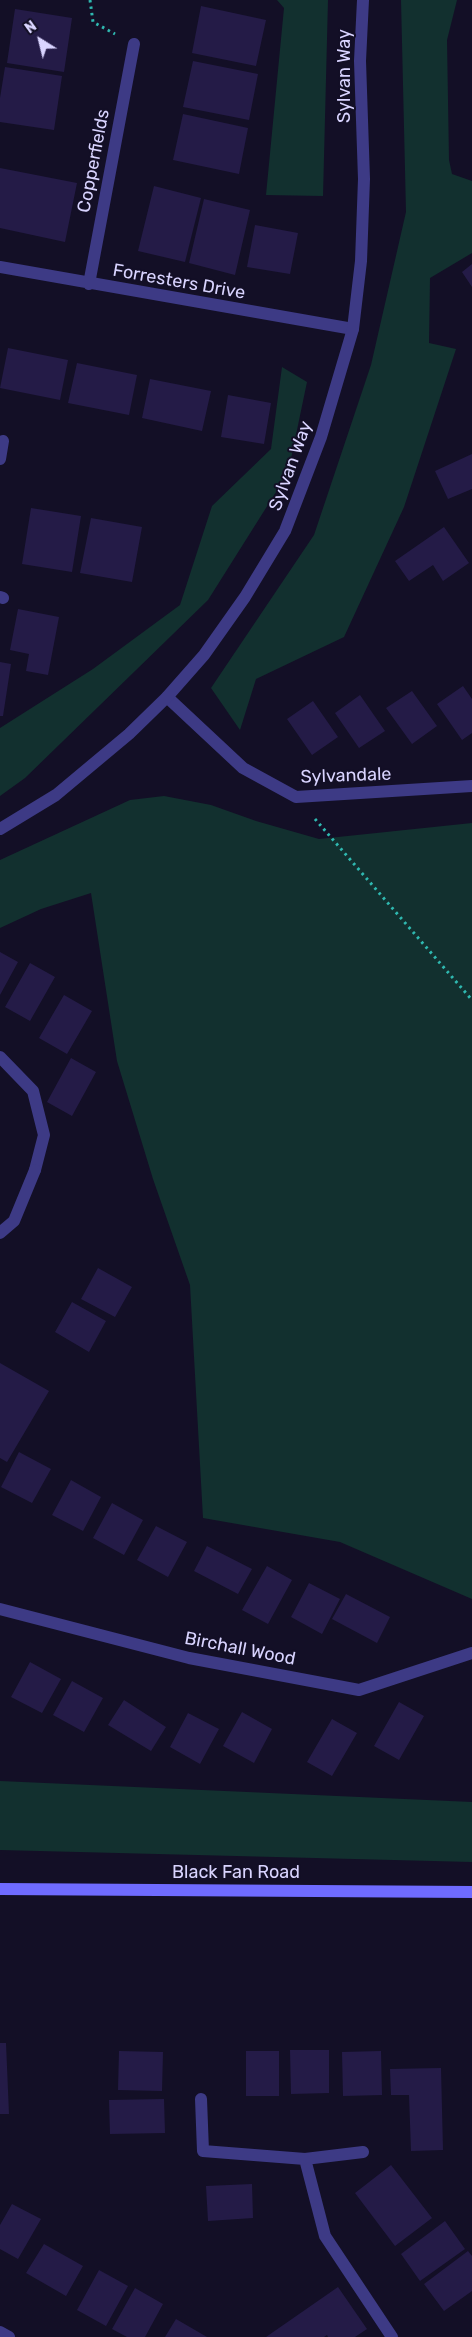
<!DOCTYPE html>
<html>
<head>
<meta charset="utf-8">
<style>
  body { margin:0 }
  #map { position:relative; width:472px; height:2337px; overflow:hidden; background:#130f26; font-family:Rubik,sans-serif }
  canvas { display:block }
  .north { position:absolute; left:15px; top:15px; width:50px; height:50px; -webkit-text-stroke:4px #130f26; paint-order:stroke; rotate:324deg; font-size:14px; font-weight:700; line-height:20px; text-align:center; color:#d9d4ff }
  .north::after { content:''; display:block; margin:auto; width:18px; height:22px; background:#d9d4ff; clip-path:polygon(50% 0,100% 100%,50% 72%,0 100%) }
</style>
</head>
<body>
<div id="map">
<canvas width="472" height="2337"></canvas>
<div class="north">N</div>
</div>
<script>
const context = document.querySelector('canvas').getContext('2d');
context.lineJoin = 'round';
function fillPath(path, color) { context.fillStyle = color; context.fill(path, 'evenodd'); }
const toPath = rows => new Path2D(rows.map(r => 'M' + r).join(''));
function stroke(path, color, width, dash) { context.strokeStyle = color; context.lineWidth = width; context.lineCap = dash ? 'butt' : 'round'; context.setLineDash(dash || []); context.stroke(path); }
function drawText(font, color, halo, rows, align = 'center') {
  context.font = font + ' Rubik,sans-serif'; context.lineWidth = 4; context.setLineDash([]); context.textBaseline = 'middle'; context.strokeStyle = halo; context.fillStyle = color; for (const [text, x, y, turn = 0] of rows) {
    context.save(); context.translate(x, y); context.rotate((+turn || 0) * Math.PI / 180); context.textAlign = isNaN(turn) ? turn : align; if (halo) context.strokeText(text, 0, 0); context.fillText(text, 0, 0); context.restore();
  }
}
const green = toPath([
  [277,0,328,0,323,196,266,195,284,8],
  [401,0,457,0,447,40,449,160,452,174,472,181,472,253,430,278,429,343,456,349,404,507,344,637,256,679,240,730,211,688,314,535,371,365,406,212],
  [282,367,307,382,288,473,208,600,25,778,0,796,0,728,93,669,180,605,212,506,271,449],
  [164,796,211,805,256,821,319,839,472,823,472,1599,340,1542,203,1518,190,1285,153,1179,117,1061,91,893,41,909,0,928,0,860,130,800],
  [0,1781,472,1802,472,1862,0,1850]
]);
const building = toPath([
  [201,6,266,20,256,66,192,53],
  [15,9,72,18,64,72,7,63],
  [193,61,258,74,249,120,183,107],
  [5,67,62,76,54,130,0,122,0,98],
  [183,114,248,128,239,174,173,160],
  [0,168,77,183,65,242,0,228],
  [154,186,201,198,185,262,138,251],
  [204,199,250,210,235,275,189,263],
  [255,225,298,233,290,274,247,267],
  [472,264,472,287,462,272],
  [8,348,68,360,60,400,0,388],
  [77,363,137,375,129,415,68,403],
  [150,379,211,391,202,431,142,418],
  [228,395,271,403,264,444,221,437],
  [472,454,472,489,448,499,435,471],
  [31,508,81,516,72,572,22,564],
  [91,518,142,527,132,582,80,573],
  [444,527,469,563,443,581,433,565,409,581,395,561],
  [18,609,59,617,48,675,26,671,29,654,10,650],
  [0,662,11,664,3,716,0,716],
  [463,686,472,699,472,733,462,740,437,704],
  [412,691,437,726,412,744,386,708],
  [360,695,385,731,359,748,335,713],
  [313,701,338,737,312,755,287,719],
  [0,952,18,962,0,995],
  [30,963,55,977,30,1021,5,1007],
  [64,995,92,1011,67,1054,39,1038],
  [71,1058,96,1072,72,1116,47,1102],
  [98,1268,132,1287,115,1317,81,1299],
  [72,1302,106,1321,89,1352,55,1332],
  [0,1363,49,1391,7,1462,0,1458],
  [19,1452,51,1469,32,1503,1,1487],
  [71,1480,101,1497,83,1531,52,1515],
  [112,1503,143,1520,124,1555,93,1538],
  [156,1526,187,1542,168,1577,137,1560],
  [207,1546,252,1569,238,1594,194,1571],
  [267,1566,292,1580,268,1624,242,1610],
  [309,1583,340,1599,322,1634,291,1617],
  [346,1594,390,1617,377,1643,332,1619],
  [30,1662,61,1679,42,1713,11,1697],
  [72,1681,103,1698,84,1732,53,1715],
  [124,1700,166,1727,151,1751,108,1725],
  [399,1702,424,1716,399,1760,374,1746],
  [242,1712,272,1729,254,1763,223,1746],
  [188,1713,219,1729,200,1764,170,1747],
  [332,1719,357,1733,332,1776,307,1762],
  [0,2043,6,2043,9,2114,0,2114],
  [290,2050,329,2050,329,2093,291,2094],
  [119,2051,163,2052,162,2091,118,2090],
  [246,2051,279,2051,279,2096,246,2096],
  [381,2051,382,2095,343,2096,342,2052],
  [441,2068,443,2150,411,2151,409,2095,391,2095,390,2069],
  [164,2099,165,2133,110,2134,109,2100],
  [391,2165,432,2218,395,2246,355,2193],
  [252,2184,253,2218,208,2221,206,2186],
  [12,2204,41,2219,18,2259,0,2249,0,2225],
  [445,2221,465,2249,420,2281,401,2254],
  [44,2244,83,2266,66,2296,26,2273],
  [468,2251,472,2256,472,2291,444,2311,424,2284],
  [99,2270,128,2286,106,2326,77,2310],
  [338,2287,367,2329,355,2337,328,2337,327,2335,324,2337,266,2337],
  [135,2288,163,2304,145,2337,127,2337,112,2329],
  [176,2319,207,2337,165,2337]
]);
const path = toPath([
  [90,0,93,22,115,34],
  [315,819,472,1000]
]);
const service = toPath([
  [0,459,3,441],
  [0,1057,33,1091,44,1135,35,1170]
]);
const minor = toPath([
  [0,267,353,329],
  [89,284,134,44],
  [0,597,3,598],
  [167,697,243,768,296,797,472,786],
  [0,1233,14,1221,35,1170],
  [0,1609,189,1658,359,1690,472,1653],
  [201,2099,203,2151,305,2159,363,2152],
  [305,2159,325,2236,392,2337],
  [0,2332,9,2337]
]);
const tertiary = toPath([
  [0,829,56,795,129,734,167,697,204,655,245,597,285,531,321,437,353,329,361,261,364,179,360,61,363,0]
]);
const secondary = toPath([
  [0,1889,472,1892]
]);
const streetNames = [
  ["Sylvan Way",345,76,-90],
  ["Copperfields",94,161,-79],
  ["Forresters Drive",179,282,10],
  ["Sylvan Way",291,466,-70],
  ["Sylvandale",346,776,-2],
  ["Birchall Wood",240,1649,11],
  ["Black Fan Road",236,1873]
];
fillPath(green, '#12302f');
fillPath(building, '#241b47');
stroke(path, '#2fb8b0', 3, [2.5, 4]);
stroke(service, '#3d3a85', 12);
stroke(minor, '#3d3a85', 12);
stroke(tertiary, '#3d3a85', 12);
stroke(secondary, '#6f6bff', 12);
drawText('18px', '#d9d4ff', '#130f26', streetNames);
</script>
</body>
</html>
